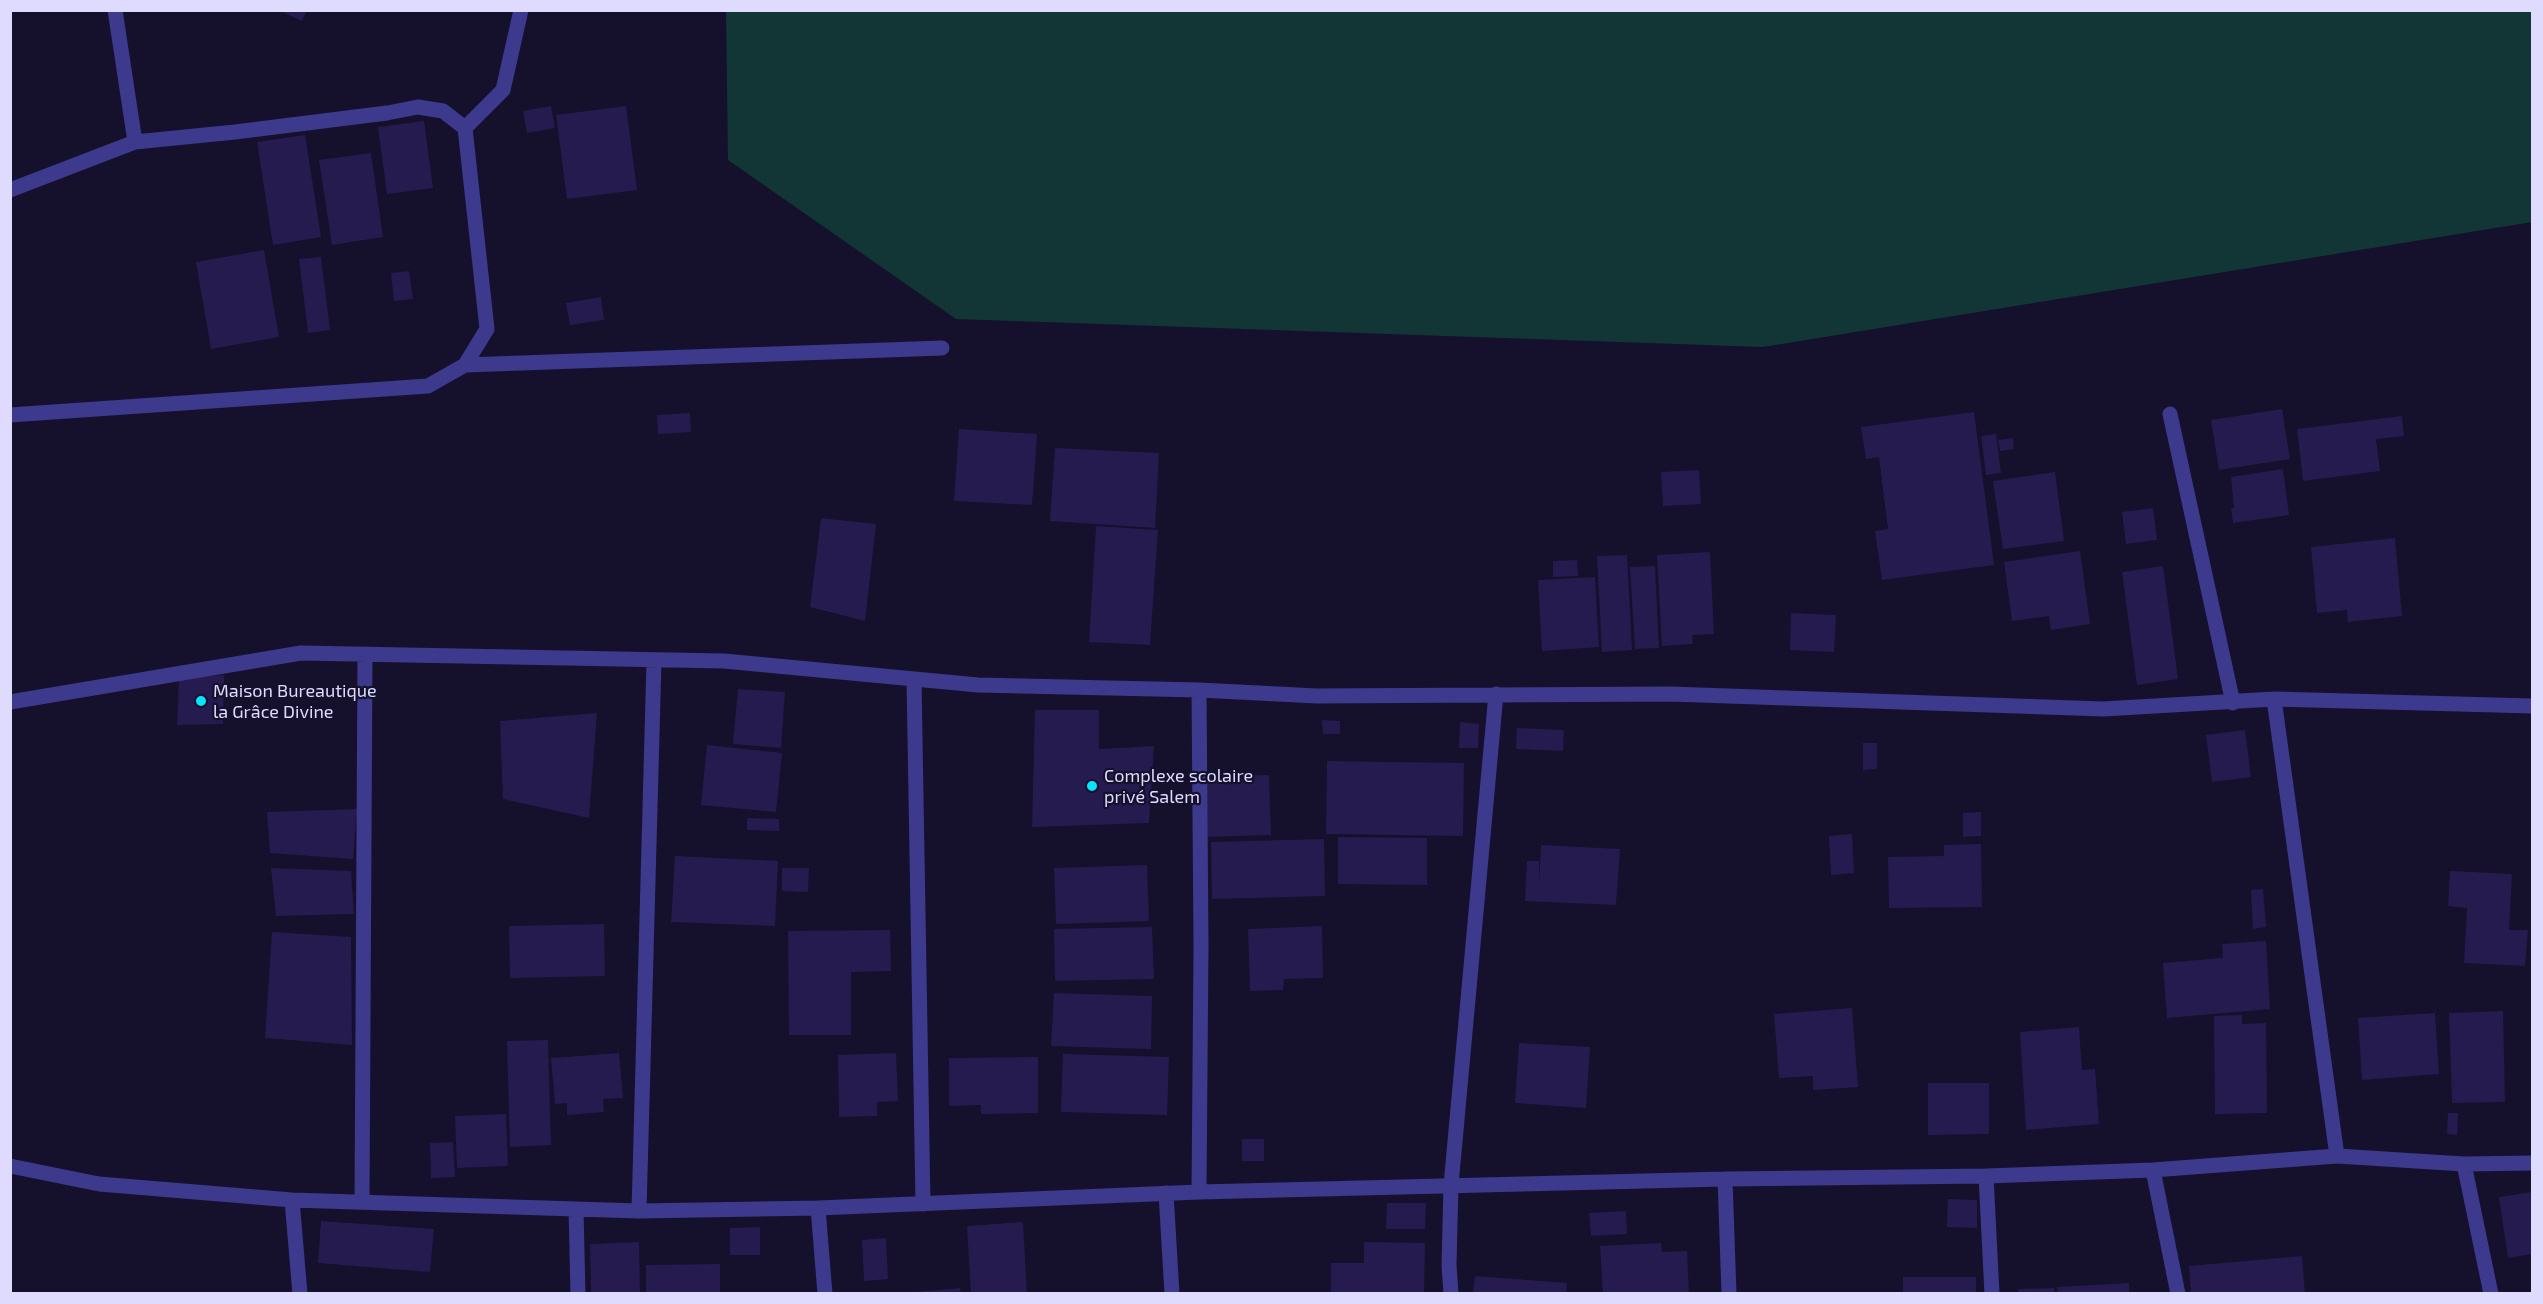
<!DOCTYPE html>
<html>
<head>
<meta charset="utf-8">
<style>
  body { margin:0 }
  #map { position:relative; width:2543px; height:1304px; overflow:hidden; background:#15102c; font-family:"Exo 2",sans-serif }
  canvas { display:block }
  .frame { position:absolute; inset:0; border:12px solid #dfdbff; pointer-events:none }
</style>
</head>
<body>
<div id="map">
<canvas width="2543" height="1304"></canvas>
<div class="frame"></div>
</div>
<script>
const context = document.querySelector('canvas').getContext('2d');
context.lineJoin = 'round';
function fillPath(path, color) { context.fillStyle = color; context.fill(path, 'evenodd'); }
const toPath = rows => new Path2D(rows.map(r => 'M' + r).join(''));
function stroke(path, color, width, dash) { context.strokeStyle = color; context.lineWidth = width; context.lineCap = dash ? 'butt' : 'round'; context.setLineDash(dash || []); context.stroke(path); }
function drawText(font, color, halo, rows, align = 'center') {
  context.font = font + ' "Exo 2",sans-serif'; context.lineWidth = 4.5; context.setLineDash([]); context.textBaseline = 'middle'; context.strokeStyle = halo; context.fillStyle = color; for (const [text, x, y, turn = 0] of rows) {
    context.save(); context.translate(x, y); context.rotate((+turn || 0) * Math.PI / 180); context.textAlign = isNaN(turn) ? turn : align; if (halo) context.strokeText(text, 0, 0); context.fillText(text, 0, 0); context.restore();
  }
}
const green = toPath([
  [726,11,2532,11,2532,222,1763,347,956,319,728,160]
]);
const building = toPath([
  [278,10,307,10,302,21],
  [551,106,555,128,527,133,523,111],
  [626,106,637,190,567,199,556,115],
  [424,121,433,188,387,194,378,127],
  [305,135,321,237,273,245,257,142],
  [371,153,383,237,332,245,319,160],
  [264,250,279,337,211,349,196,262],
  [321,257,330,330,308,333,299,259],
  [409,271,413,299,394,301,391,273],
  [601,297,604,320,570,325,566,303],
  [2282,409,2290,459,2219,470,2211,420],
  [1974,412,1994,565,1882,580,1875,531,1888,529,1879,457,1866,459,1861,427],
  [690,413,691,432,658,434,657,415],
  [2402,416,2404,436,2376,439,2380,471,2303,481,2297,429],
  [959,429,1037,434,1032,505,954,501],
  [1996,434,2001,473,1986,475,1981,436],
  [2013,438,2014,449,2000,451,1998,440],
  [1055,448,1159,453,1155,528,1050,521],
  [2283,469,2289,515,2233,523,2231,508,2234,508,2231,477],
  [1699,470,1701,504,1663,506,1661,472],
  [2055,472,2064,541,2003,549,1993,481],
  [2153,508,2157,540,2126,544,2122,512],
  [821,518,876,524,865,621,810,607],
  [1096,526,1158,530,1150,645,1089,642],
  [2395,538,2402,616,2348,622,2347,610,2317,613,2311,547],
  [2080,551,2090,624,2051,630,2049,616,2012,621,2004,562],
  [1710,552,1714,634,1692,635,1693,644,1662,646,1657,555],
  [1627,555,1632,650,1602,652,1597,556],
  [1577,560,1578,576,1553,577,1553,561],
  [1655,566,1659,648,1635,649,1630,567],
  [2163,566,2178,679,2137,685,2122,572],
  [1595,577,1599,647,1542,651,1538,580],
  [1791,613,1836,615,1834,652,1790,650],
  [224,675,223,724,177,725,179,678],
  [738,689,785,692,781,748,733,744],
  [1035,710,1099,710,1099,749,1154,746,1149,823,1032,827],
  [597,713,589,818,503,799,500,721],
  [1322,720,1340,721,1340,734,1323,734],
  [1460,722,1479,724,1478,748,1459,748],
  [1517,728,1564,730,1563,751,1516,749],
  [2245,730,2251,777,2212,782,2206,735],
  [1863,743,1877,743,1877,769,1863,770],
  [707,745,782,753,776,812,701,805],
  [1327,761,1464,763,1463,836,1326,834],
  [1269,775,1271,835,1205,837,1204,776],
  [357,809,353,859,270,853,267,812],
  [1981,812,1981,836,1963,837,1963,813],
  [747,818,779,819,779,831,747,830],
  [1852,834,1854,873,1831,875,1829,836],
  [1338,837,1427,838,1427,885,1338,884],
  [1324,839,1325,896,1212,899,1211,842],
  [1981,844,1982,907,1889,908,1888,857,1944,856,1944,845],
  [1541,845,1620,849,1616,905,1525,901,1527,861,1539,861,1539,884],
  [675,856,778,861,775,926,671,922],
  [1147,865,1149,921,1056,924,1054,868],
  [271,868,351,871,354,914,276,916],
  [782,868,809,868,808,892,782,891],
  [2450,871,2512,874,2509,930,2528,930,2525,966,2464,963,2467,908,2448,906],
  [2263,889,2266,927,2253,929,2251,890],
  [604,924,605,976,510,978,509,926],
  [1322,926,1323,978,1284,979,1283,990,1250,991,1248,929],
  [1152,927,1154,979,1055,981,1054,929],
  [890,930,891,971,851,972,851,1035,789,1035,788,931],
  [272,932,351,937,352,1045,265,1038],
  [2266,941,2270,1009,2167,1018,2163,963,2223,958,2222,944],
  [1054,993,1152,996,1151,1049,1051,1046],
  [1852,1008,1858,1087,1813,1090,1813,1076,1779,1078,1774,1014],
  [2503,1011,2505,1102,2452,1103,2449,1013],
  [2435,1013,2439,1074,2362,1080,2358,1018],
  [2242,1015,2242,1024,2266,1023,2267,1113,2215,1114,2214,1016],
  [2079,1027,2082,1070,2095,1069,2099,1124,2026,1130,2020,1032],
  [548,1040,551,1145,510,1147,507,1041],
  [1519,1043,1590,1047,1586,1108,1515,1103],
  [619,1053,623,1098,603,1099,604,1112,567,1115,567,1103,555,1104,551,1058],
  [896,1053,898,1101,877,1102,877,1116,839,1117,838,1055],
  [1063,1054,1169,1057,1167,1115,1061,1112],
  [1038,1057,1038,1113,981,1114,981,1105,949,1106,949,1058],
  [1928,1083,1989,1083,1989,1134,1928,1135],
  [2448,1113,2458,1113,2457,1135,2447,1134],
  [506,1114,508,1166,457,1168,455,1116],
  [1242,1139,1264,1139,1264,1161,1242,1161],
  [453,1142,455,1177,431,1178,430,1143],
  [2532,1192,2532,1254,2508,1258,2499,1197],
  [1948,1199,1977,1200,1977,1228,1947,1227],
  [1387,1203,1426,1203,1425,1229,1386,1229],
  [1626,1211,1627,1234,1591,1236,1589,1213],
  [321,1221,434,1229,430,1272,318,1263],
  [1023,1222,1027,1294,971,1294,967,1226],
  [760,1227,760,1255,730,1255,730,1228],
  [886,1238,888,1279,864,1281,862,1240],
  [639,1242,640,1294,591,1294,590,1244],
  [1364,1242,1425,1243,1424,1294,1331,1294,1331,1263,1364,1263],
  [1661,1243,1662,1252,1687,1251,1689,1294,1603,1294,1600,1246],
  [2302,1256,2305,1294,2191,1294,2189,1266],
  [720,1264,720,1294,646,1294,646,1265],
  [1475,1276,1567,1283,1566,1294,1473,1294],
  [1903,1277,1976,1277,1976,1294,1903,1294],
  [2129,1283,2129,1294,2058,1294,2057,1287],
  [960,1288,961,1294,915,1294,915,1292],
  [2054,1288,2055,1294,2019,1294,2018,1289]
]);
const minor = toPath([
  [465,128,503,90,521,10],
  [10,190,135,142,115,10],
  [465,365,942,348],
  [2170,414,2233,703],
  [10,415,428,386,465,365,487,329,465,128,443,111,418,107,387,113,235,132,135,142],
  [914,679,923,1204],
  [2274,699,2337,1156],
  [10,702,301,653,724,661,978,685,1199,690,1317,696,1671,694,2103,709,2274,699,2532,706],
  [2464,1164,2491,1294],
  [10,1166,99,1184,292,1200,639,1211,818,1208,1199,1192,1725,1179,1986,1176,2153,1170,2337,1156,2464,1164,2532,1163],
  [2153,1170,2178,1294],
  [1986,1176,1992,1294],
  [1725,1179,1729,1294],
  [1199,1192,1201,946,1199,690],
  [1166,1193,1172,1294],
  [292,1200,300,1294],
  [362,1202,365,654],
  [818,1208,825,1294],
  [576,1209,578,1294],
  [639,1211,654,661],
  [1451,1294,1449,1265,1451,1185,1496,694]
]);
const markers = [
  [201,701,6,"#07e4ff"],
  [1092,786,6,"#07e4ff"]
];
const poiNames = [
  ["Maison Bureautique",213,691],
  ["la Grâce Divine",213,712],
  ["Complexe scolaire",1104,776],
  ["privé Salem",1104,797]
];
fillPath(green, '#123635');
fillPath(building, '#261b4e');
stroke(minor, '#3d398d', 15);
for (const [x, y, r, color] of markers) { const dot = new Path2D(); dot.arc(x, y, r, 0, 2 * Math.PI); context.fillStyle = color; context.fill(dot); stroke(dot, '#15102c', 2); }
drawText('18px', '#dfdbff', '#15102c', poiNames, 'left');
</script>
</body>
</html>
